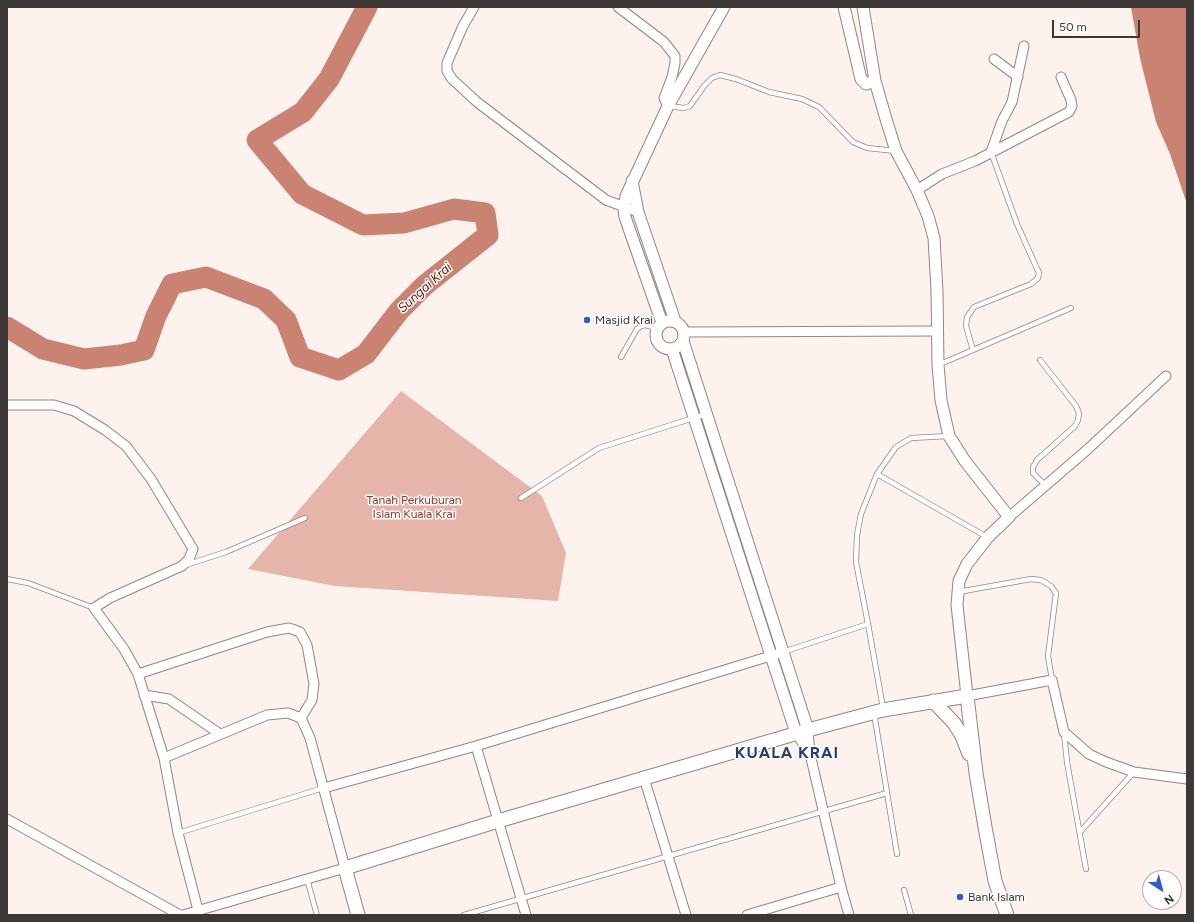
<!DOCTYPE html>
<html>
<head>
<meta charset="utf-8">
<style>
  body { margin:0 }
  #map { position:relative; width:1194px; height:922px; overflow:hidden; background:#fef2ef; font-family:Figtree,sans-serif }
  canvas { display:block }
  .frame { position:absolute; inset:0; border:8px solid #3d3736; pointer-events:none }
  .north { position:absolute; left:1142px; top:870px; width:40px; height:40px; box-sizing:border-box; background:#fff; border:1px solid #b1afaf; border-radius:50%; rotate:144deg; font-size:11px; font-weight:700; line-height:16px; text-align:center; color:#3d3736 }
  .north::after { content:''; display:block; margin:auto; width:14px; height:18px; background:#335aca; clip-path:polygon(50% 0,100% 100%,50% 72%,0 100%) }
  .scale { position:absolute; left:1052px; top:20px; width:88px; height:18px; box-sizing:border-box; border:2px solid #3d3736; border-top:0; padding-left:5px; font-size:12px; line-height:14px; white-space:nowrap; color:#3d3736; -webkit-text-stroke:3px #fff; paint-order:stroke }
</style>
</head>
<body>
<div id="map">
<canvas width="1194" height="922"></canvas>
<div class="frame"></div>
<div class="north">N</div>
<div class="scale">50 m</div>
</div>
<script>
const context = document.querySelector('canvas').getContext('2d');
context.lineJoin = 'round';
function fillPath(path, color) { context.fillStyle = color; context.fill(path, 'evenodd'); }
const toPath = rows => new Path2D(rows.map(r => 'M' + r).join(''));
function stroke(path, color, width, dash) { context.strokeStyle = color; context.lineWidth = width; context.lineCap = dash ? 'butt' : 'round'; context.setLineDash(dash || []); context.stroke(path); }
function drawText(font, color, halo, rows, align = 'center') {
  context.font = font + ' Figtree,sans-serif'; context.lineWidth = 3; context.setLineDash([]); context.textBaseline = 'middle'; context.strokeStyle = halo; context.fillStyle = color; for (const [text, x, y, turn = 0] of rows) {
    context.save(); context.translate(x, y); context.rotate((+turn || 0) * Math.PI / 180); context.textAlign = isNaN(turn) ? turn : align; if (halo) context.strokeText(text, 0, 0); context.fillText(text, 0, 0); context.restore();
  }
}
const green = toPath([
  [401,391,542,496,566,553,558,601,335,586,248,569]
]);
const water = toPath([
  [1131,7,1187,7,1187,204,1170,154,1156,122,1140,58]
]);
const river = toPath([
  [7,327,43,349,84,359,121,355,144,350,156,316,172,284,206,277,264,299,286,320,300,357,339,370,366,354,399,311,425,285,488,235,485,213,454,209,404,223,363,225,302,194,257,140,303,112,329,79,367,7]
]);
const service = toPath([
  [668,106,684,108,690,106,704,86,712,78,720,75,736,79,769,92,802,99,819,107,853,142,867,148,896,151],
  [973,350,966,326,967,317,974,307,1031,284,1038,278,1039,273,1017,224,991,152],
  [621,357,637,329,641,326,645,325,657,328],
  [1040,360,1076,406,1079,413,1078,420,1075,426,1037,460,1033,467,1033,473,1045,485],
  [938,365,1071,308],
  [877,474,987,537],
  [521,498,599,448,706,414],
  [186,565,226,552,305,518],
  [7,579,28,583,94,608],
  [958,592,1031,579,1041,580,1051,586,1056,593,1048,656,1052,680],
  [868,624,883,708],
  [783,652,868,624,856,562,857,535,861,514,877,474,896,447,911,438,949,436],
  [874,713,897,854],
  [1064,733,1067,762,1086,869],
  [1080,832,1134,772],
  [178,833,323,788],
  [307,879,317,915],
  [904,890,911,915],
  [464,915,887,793]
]);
const minor = toPath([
  [474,7,463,26,447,63,447,71,452,79,477,102,606,200,638,212],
  [618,7,664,42,675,56,675,63,672,77,664,98,668,106],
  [994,59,1018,77],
  [991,152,1002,121,1012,102,1024,46],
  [917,190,942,174,975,161,1069,112,1072,106,1071,100,1061,77],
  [684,332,938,331],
  [7,405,54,405,74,411,105,430,126,446,151,479,193,549,189,559,182,566,110,598,94,608,124,649,138,674,164,758,178,833,198,910],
  [1009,517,1088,449,1166,376],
  [138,674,267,632,289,628,300,632,307,645,314,684,312,700,301,718],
  [144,695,169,699,220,734],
  [967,696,1052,680,1064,732,1089,754,1106,762,1134,772,1187,779],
  [808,730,810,754,841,887,849,915],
  [796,733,809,753],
  [476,746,526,915],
  [164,758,267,715,288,713,301,718,310,738,345,868,183,915],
  [644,778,686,915],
  [324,788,476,746,777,654],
  [7,819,180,915],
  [747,915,841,887]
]);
const tertiary = toPath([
  [844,7,861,79,866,84,875,81],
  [863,7,875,81,886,119,896,151,917,190,928,216,934,238,937,291,938,365,941,400,949,436,965,461,1009,517,988,537,967,564,959,581,957,605,967,696],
  [632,181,638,212,675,321],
  '656 335a14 14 0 1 1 28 0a14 14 0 1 1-28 0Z',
  [662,323,625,217,624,208,626,196,668,106,724,7],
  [683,341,808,730],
  [672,349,796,733]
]);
const secondary = toPath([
  [933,701,954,723,962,736,969,754],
  [358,915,345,868,498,821,808,730,883,710,967,696,976,773,985,827,995,881,1007,915]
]);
const markers = [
  [587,320,4,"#335aca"],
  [960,897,4,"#335aca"]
];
const poiNames = [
  ["Masjid Krai",595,320],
  ["Bank Islam",968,897]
];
const parkNames = [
  ["Tanah Perkuburan",414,500],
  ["Islam Kuala Krai",414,514]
];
const waterNames = [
  ["Sungai Krai",425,288,-42]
];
const districtNames = [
  ["KUALA KRAI",787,753]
];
fillPath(green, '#e5b5aa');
fillPath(water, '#ca8373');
stroke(river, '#ca8373', 21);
stroke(service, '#938582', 6);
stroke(minor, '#938582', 11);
stroke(tertiary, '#938582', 13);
stroke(secondary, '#938582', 15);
stroke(service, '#fff', 4.5);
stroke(minor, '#fff', 9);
stroke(tertiary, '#fff', 11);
stroke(secondary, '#fff', 13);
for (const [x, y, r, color] of markers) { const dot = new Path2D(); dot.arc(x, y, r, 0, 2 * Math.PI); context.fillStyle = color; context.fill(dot); stroke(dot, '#fff', 1.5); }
drawText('12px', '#3d3736', '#fff', poiNames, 'left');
drawText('12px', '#8e3726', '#fff', parkNames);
drawText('italic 13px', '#691403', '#fff', waterNames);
context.letterSpacing = '1px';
drawText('bold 16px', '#283e77', '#fff', districtNames);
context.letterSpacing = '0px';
</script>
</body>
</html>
